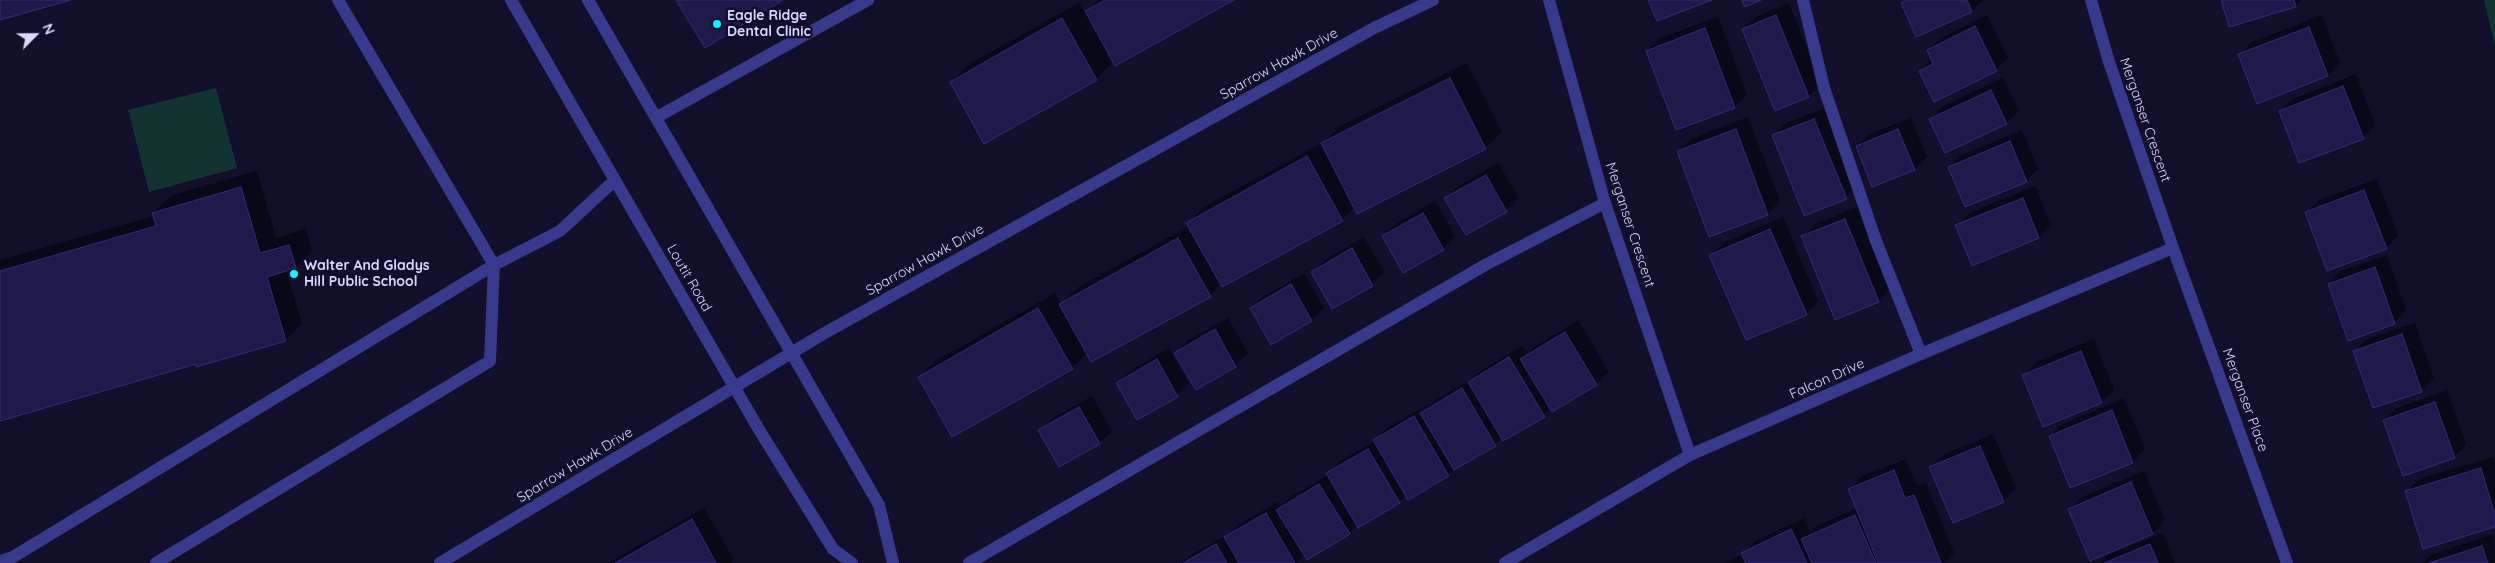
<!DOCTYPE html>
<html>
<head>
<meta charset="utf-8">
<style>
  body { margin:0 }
  #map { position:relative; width:2495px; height:563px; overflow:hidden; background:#110f2a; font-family:Quicksand,sans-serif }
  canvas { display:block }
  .north { position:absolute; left:10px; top:10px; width:50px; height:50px; -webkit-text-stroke:4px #110f2a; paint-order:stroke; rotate:67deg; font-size:14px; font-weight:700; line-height:20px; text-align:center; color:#d9d7ff }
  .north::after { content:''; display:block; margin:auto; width:18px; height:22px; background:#d9d7ff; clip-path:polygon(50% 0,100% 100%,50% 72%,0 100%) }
</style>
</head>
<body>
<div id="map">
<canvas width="2495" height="563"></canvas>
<div class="north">N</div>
</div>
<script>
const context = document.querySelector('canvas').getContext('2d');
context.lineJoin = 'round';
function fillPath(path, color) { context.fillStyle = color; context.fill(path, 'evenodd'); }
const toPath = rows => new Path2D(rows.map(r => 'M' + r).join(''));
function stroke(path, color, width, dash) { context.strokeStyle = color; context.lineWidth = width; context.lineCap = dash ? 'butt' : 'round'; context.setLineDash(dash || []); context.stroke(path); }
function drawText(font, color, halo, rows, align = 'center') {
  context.font = font + ' Quicksand,sans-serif'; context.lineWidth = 5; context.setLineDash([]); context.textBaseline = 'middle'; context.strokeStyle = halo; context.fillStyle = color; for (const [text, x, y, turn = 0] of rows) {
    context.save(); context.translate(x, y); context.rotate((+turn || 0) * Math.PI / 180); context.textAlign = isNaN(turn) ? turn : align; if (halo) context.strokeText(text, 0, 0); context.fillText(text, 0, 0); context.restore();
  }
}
const green = toPath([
  [2484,0,2495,0,2495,46],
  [216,88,237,168,149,192,128,110]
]);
const shadow = toPath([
  [1098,0,1232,0,1114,61,1096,79,951,82,968,65,1079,3,1085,13],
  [1905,0,1983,0,1972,11,1902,3],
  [2222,0,2301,0,2296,6],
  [1789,3,1821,84,1809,96,1743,29,1756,17],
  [1987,15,2008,58,1996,70,1920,71,1932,59,1928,50,1941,38],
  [2322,15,2340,63,2328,75,2258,102,2240,54,2252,42],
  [1718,17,1747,95,1735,107,1647,51,1660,38],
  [1467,63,1502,132,1485,148,1355,207,1342,220,1221,284,1210,296,1087,353,1072,368,919,377,936,361,1055,293,1061,303,1077,288,1189,226,1188,223,1204,207,1324,142,1339,127],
  [2356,74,2375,125,2363,137,2280,111,2293,99],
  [2003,78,2019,111,2007,123,1946,151,1931,119,1943,106],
  [1827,107,1858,186,1846,198,1774,136,1786,123],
  [1748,117,1780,201,1768,214,1710,235,1678,151,1691,139],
  [1911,118,1927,157,1914,169,1857,147,1869,134],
  [2022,130,2038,169,2026,181,1949,167,1962,155],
  [1498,163,1519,198,1506,211,1446,198,1458,186],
  [257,171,276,238,306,229,312,251,296,267,286,270,302,324,285,340,197,363,0,420,0,260,154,216,154,213,170,196],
  [2377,179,2398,236,2386,248,2306,213,2319,200],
  [2035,186,2051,225,2039,237,1973,264,1957,225,1969,213],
  [1435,201,1455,236,1443,249,1383,236,1396,224],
  [1858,207,1891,288,1878,301,1803,237,1815,224],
  [1783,217,1818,301,1806,314,1711,255,1723,243],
  [1364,237,1384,272,1372,285,1312,272,1325,260],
  [2387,255,2406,310,2394,323,2329,284,2341,271],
  [1304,273,1324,308,1311,320,1251,308,1264,296],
  [1228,318,1248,353,1235,366,1196,388,1176,353,1188,340],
  [1578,320,1609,372,1596,384,1502,437,1495,445,1455,468,1448,475,1406,495,1399,502,1358,525,1349,533,1305,555,1297,563,1182,563,1189,556,1229,534,1238,525,1278,502,1281,507,1290,497,1328,475,1340,461,1375,441,1387,428,1427,405,1428,407,1434,401,1474,377,1482,370,1522,346,1527,354,1534,347],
  [2415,323,2434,378,2421,390,2355,351,2367,339],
  [2094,339,2114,390,2101,402,2024,375,2036,362],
  [1169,348,1189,383,1177,396,1117,383,1130,371],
  [2447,390,2466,444,2454,457,2384,420,2397,408],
  [1092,396,1112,431,1099,443,1040,430,1052,418],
  [2124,398,2145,449,2133,462,2071,487,2050,436,2063,424],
  [1993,434,2016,488,2004,501,1953,522,1930,468,1943,455],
  [2493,457,2495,464,2495,526,2407,492,2419,479],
  [1906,459,1917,486,1926,483,1954,553,1944,563,1726,563,1743,554,1755,541,1804,518,1810,532,1815,527,1857,508,1850,489,1862,476],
  [2144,471,2165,520,2153,533,2091,559,2070,509,2082,497],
  [704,508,734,560,731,563,608,563],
  [2163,533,2175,563,2100,563,2108,555],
  [2494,534,2495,563,2423,563,2432,554]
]);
const building = toPath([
  [0,0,71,0,0,20,0,0],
  [676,0,783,0,705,48,676,0],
  [1105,0,1234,0,1115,66,1085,11,1105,0],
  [1648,0,1712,0,1657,21,1648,0],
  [1742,0,1761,0,1745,7,1742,0],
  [1907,0,1967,0,1972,12,1916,37,1901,3,1907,0],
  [2221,0,2294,0,2296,7,2229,27,2221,0],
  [1776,15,1809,97,1775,111,1742,29,1776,15],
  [1062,18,1097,80,984,144,950,82,1062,18],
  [1975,26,1997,71,1934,102,1919,71,1933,64,1927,50,1975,26],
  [2309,27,2328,76,2257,104,2238,54,2309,27],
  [1705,28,1735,108,1676,130,1646,51,1705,28],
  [1450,78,1486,149,1357,214,1321,143,1450,78],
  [2343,86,2364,139,2299,163,2279,111,2343,86],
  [1991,90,2007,124,1945,153,1929,119,1991,90],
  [1814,119,1847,199,1804,216,1772,135,1814,119],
  [1736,129,1768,215,1709,237,1677,151,1736,129],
  [1898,129,1915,170,1872,187,1856,146,1898,129],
  [2010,141,2027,182,1965,207,1948,167,2010,141],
  [1307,156,1343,221,1222,287,1186,223,1307,156],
  [1486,175,1507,212,1466,235,1444,198,1486,175],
  [241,187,260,253,289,245,296,268,267,277,286,341,196,367,196,364,0,421,0,271,156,226,152,213,241,187],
  [2364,190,2387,249,2327,271,2305,212,2364,190],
  [2023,198,2039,238,1972,266,1955,225,2023,198],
  [1423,213,1444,250,1403,273,1382,236,1423,213],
  [1845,219,1879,302,1835,320,1801,236,1845,219],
  [1770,229,1807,315,1746,340,1709,255,1770,229],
  [1178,238,1211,297,1091,362,1059,304,1178,238],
  [1352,248,1373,286,1332,309,1311,272,1352,248],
  [2375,267,2395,324,2348,341,2328,284,2375,267],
  [1291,284,1312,321,1271,345,1250,308,1291,284],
  [1038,308,1073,369,952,437,918,377,1038,308],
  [1215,329,1236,367,1196,390,1174,353,1215,329],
  [1565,332,1597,385,1552,412,1520,359,1565,332],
  [2402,334,2422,392,2373,408,2353,351,2402,334],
  [2081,351,2102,403,2043,427,2022,375,2081,351],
  [1509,357,1545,417,1503,441,1468,382,1509,357],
  [1157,359,1178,397,1137,420,1116,383,1157,359],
  [1462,388,1496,446,1454,470,1420,413,1462,388],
  [2435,402,2455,458,2403,476,2383,420,2435,402],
  [1079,407,1100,444,1059,467,1038,430,1079,407],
  [2112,410,2133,463,2070,488,2049,436,2112,410],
  [1414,416,1449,476,1408,500,1373,440,1414,416],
  [1980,446,2004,502,1953,523,1929,467,1980,446],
  [1368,449,1400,503,1358,528,1326,473,1368,449],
  [2481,468,2495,515,2495,527,2423,549,2405,491,2481,468],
  [1894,470,1905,498,1914,495,1941,563,1878,563,1848,489,1894,470],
  [2131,482,2153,534,2090,561,2068,509,2131,482],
  [1319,484,1350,534,1307,560,1276,510,1319,484],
  [1266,513,1295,563,1239,563,1224,537,1266,513],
  [1855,515,1876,563,1812,563,1801,539,1855,515],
  [692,519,716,563,615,563,692,519],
  [1791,529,1807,563,1746,563,1741,553,1791,529],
  [1216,544,1227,563,1183,563,1216,544],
  [2150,544,2158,563,2104,563,2150,544],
  [2482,546,2488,563,2429,563,2482,546]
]);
const service = toPath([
  [1803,0,1824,88,1876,241,1921,354],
  [657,117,868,0],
  [0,561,13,557,494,265,560,231,615,180],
  [156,563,490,361,494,265,338,0],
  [969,563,1487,264,1605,203]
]);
const minor = toPath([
  [511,0,758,428,833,549,852,563],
  [588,0,879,505,893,563],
  [1549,0,1605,203,1690,455],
  [2091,0,2109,62,2173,248,2287,563],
  [440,563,823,334,1374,28,1433,0],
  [1505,563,1690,455,1921,354,2173,248]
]);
const markers = [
  [717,24,5,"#03f9ff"],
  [294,274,5,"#03f9ff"]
];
const poiNames = [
  ["Eagle Ridge",727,16],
  ["Dental Clinic",727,32],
  ["Walter And Gladys",304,266],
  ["Hill Public School",304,282]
];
const streetNames = [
  ["Sparrow Hawk Drive",1279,64,-29],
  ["Merganser Crescent",2145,120,71],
  ["Merganser Crescent",1630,225,72],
  ["Sparrow Hawk Drive",925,260,-29],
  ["Loutit Road",689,278,60],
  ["Falcon Drive",1827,379,-24],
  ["Merganser Place",2245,400,70],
  ["Sparrow Hawk Drive",575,465,-31]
];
fillPath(green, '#113430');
fillPath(shadow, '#0007');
fillPath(building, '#20194c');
stroke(building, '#342a7a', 1);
stroke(service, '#373a8c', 12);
stroke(minor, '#373a8c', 12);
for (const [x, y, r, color] of markers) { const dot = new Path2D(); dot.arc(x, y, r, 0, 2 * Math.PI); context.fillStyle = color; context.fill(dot); stroke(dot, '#110f2a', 2); }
drawText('bold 14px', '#d9d7ff', '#110f2a', poiNames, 'left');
drawText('14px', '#d9d7ff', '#110f2a', streetNames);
</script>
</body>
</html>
